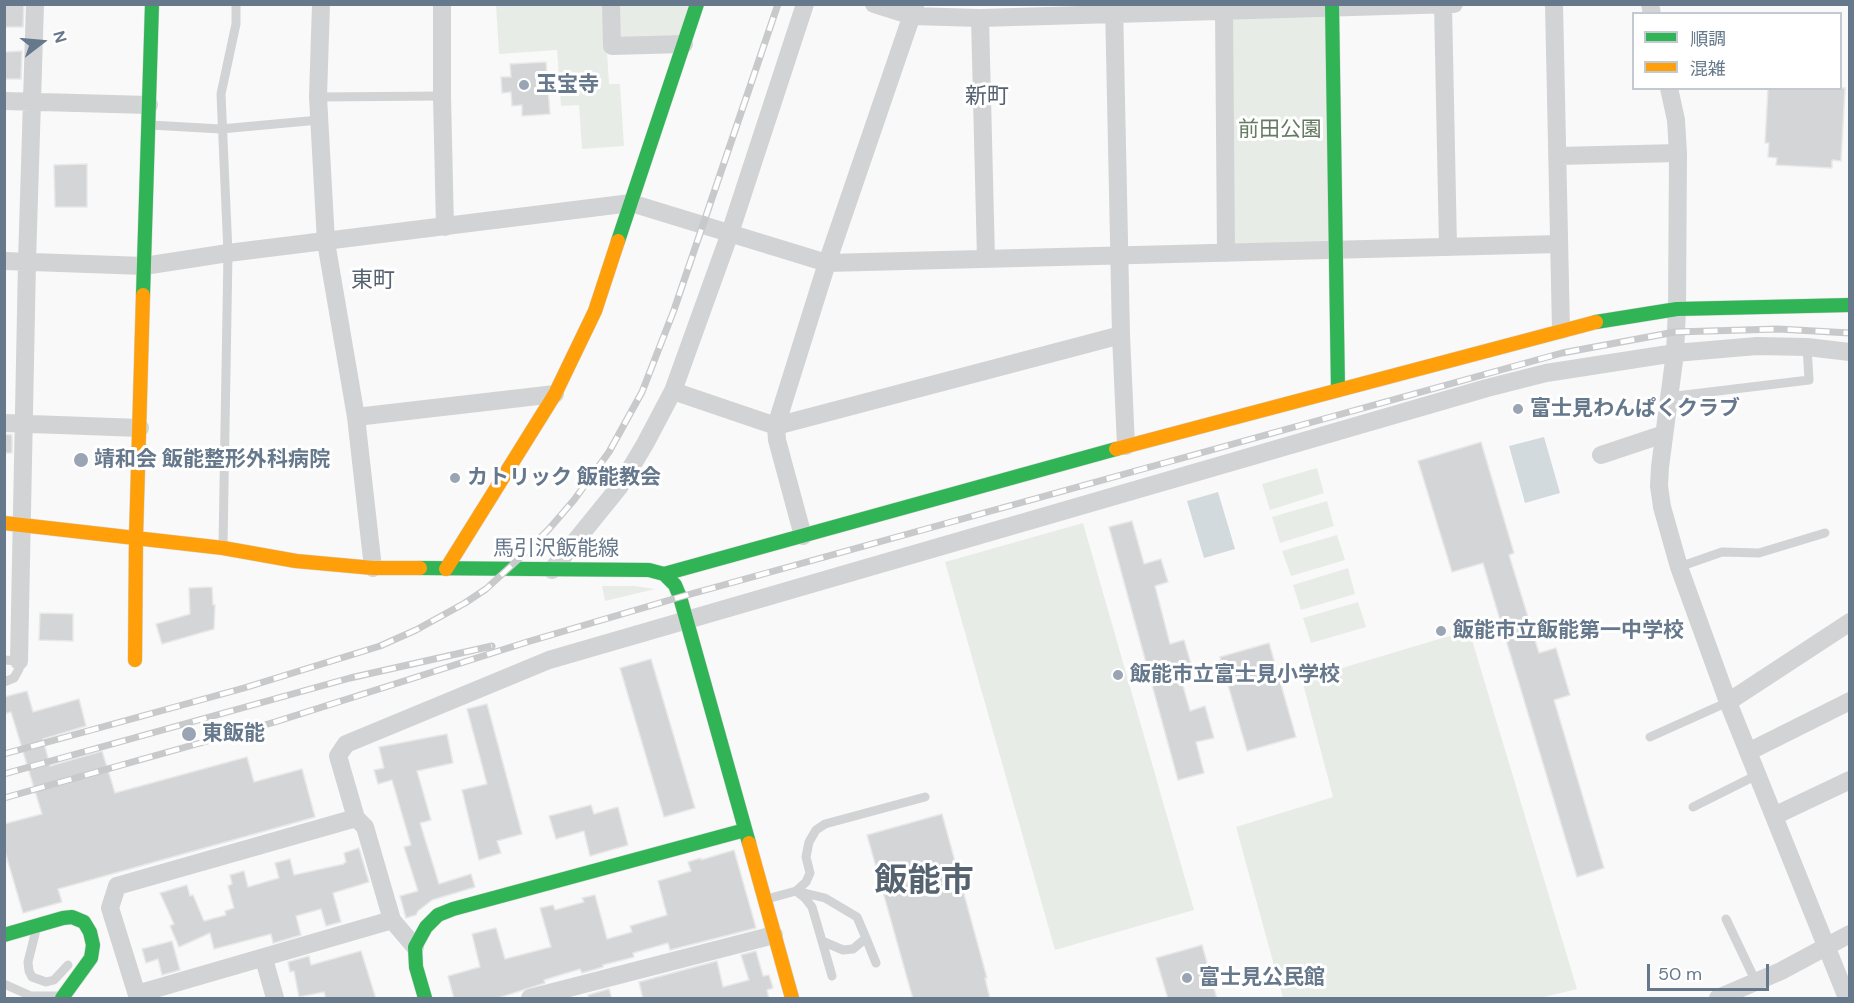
<!DOCTYPE html>
<html>
<head>
<meta charset="utf-8">
<style>
  body { margin:0 }
  #map { position:relative; width:1854px; height:1003px; overflow:hidden; background:#f9f9f9; font-family:"DM Sans","Noto Sans JP",sans-serif }
  canvas { display:block }
  .frame { position:absolute; inset:0; border:6px solid #66788c; pointer-events:none }
  .legend { position:absolute; left:1632px; top:12px; width:210px; height:78px; box-sizing:border-box; background:#fff; border:2px solid #c2c9d1; margin:0; padding:8px 10px; list-style:none; font-size:18px; color:#66788c }
  .legend li { display:flex; align-items:center; gap:12px; height:30px }
  .legend b { width:30px; border:2px solid #c2c9d1 }
  .north { position:absolute; left:12px; top:12px; width:60px; height:60px; -webkit-text-stroke:4px #fff; paint-order:stroke; rotate:74deg; font-size:16px; font-weight:700; line-height:24px; text-align:center; color:#66788c }
  .north::after { content:''; display:block; margin:auto; width:21px; height:27px; background:#66788c; clip-path:polygon(50% 0,100% 100%,50% 72%,0 100%) }
  .scale { position:absolute; left:1647px; top:964px; width:122px; height:27px; box-sizing:border-box; border:3px solid #66788c; border-top:0; padding-left:8px; font-size:18px; line-height:21px; white-space:nowrap; color:#66788c; -webkit-text-stroke:4px #fff; paint-order:stroke }
</style>
</head>
<body>
<div id="map">
<canvas width="1854" height="1003"></canvas>
<div class="frame"></div>
<ul class="legend">
<li><b style="height:8px;background:#30b455"></b>順調</li>
<li><b style="height:8px;background:#ff9f0a"></b>混雑</li>
</ul>
<div class="north">N</div>
<div class="scale">50 m</div>
</div>
<script>
const context = document.querySelector('canvas').getContext('2d');
context.lineJoin = 'round';
function fillPath(path, color) { context.fillStyle = color; context.fill(path, 'evenodd'); }
const toPath = rows => new Path2D(rows.map(r => 'M' + r).join(''));
function stroke(path, color, width, dash) { context.strokeStyle = color; context.lineWidth = width; context.lineCap = dash ? 'butt' : 'round'; context.setLineDash(dash || []); context.stroke(path); }
function drawText(font, color, halo, rows, align = 'center') {
  context.font = font + ' "DM Sans","Noto Sans JP",sans-serif'; context.lineWidth = 6; context.setLineDash([]); context.textBaseline = 'middle'; context.strokeStyle = halo; context.fillStyle = color; for (const [text, x, y, turn = 0] of rows) {
    context.save(); context.translate(x, y); context.rotate((+turn || 0) * Math.PI / 180); context.textAlign = isNaN(turn) ? turn : align; if (halo) context.strokeText(text, 0, 0); context.fillText(text, 0, 0); context.restore();
  }
}
const green = toPath([
  [496,5,604,5,609,84,620,84,624,146,582,149,579,105,561,106,557,50,499,54],
  [611,5,697,5,684,44,612,46],
  [1332,8,1336,250,1226,253,1224,11],
  [1317,468,1324,493,1270,510,1262,484],
  [1327,501,1334,526,1280,543,1272,517],
  [1083,523,1194,910,1055,950,945,562],
  [1337,535,1345,560,1291,576,1282,551],
  [1348,568,1355,594,1301,610,1293,585],
  [602,586,635,586,655,589,605,601],
  [1358,602,1366,627,1311,643,1303,618],
  [1469,630,1577,989,1540,998,1283,998,1236,827,1333,797,1302,680]
]);
const water = toPath([
  [1544,437,1560,493,1525,503,1509,446],
  [1218,492,1235,549,1204,558,1187,501]
]);
const building = toPath([
  [4,4,24,4,23,27,4,27,4,4],
  [22,51,21,79,4,79,4,52,22,51],
  [546,62,550,114,522,116,522,105,512,106,511,92,502,93,501,77,511,77,510,64,546,62],
  [1768,88,1845,88,1841,161,1832,160,1832,168,1776,165,1777,158,1768,157,1769,143,1765,143,1768,88],
  [87,164,87,207,55,207,54,165,87,164],
  [4,434,12,435,12,453,4,453,4,434],
  [1481,442,1514,553,1509,555,1539,653,1556,648,1570,695,1554,700,1604,868,1577,877,1483,563,1452,572,1418,461,1481,442],
  [1132,521,1144,564,1161,559,1168,582,1155,586,1170,644,1184,640,1191,664,1178,668,1190,711,1205,706,1214,738,1196,742,1204,773,1178,780,1109,527,1132,521],
  [212,587,213,605,215,605,214,629,162,644,156,624,190,614,189,588,212,587],
  [40,613,73,614,73,641,39,640,40,613],
  [1269,643,1296,737,1247,751,1220,657,1269,643],
  [651,659,695,808,664,817,620,668,651,659],
  [27,691,33,712,79,699,86,726,43,739,50,766,102,751,115,793,247,757,254,782,302,769,315,817,58,889,62,902,23,913,4,848,4,824,42,814,11,712,4,714,4,697,27,691],
  [487,704,522,834,497,841,501,853,479,860,462,790,487,784,467,709,487,704],
  [447,734,453,763,417,771,431,820,420,823,439,884,471,874,475,887,432,900,418,911,416,915,406,918,400,896,418,891,404,847,411,845,392,780,378,784,374,770,384,768,379,747,447,734],
  [591,805,594,814,618,807,628,845,590,856,584,831,556,839,549,816,591,805],
  [942,814,987,978,985,978,990,999,913,999,867,835,942,814],
  [359,848,369,882,333,893,341,922,326,926,321,909,296,916,301,935,277,942,273,943,271,934,214,949,210,933,179,947,170,926,174,924,160,893,187,885,190,896,193,895,204,921,226,915,225,911,234,908,228,886,232,884,230,875,244,871,248,887,279,878,275,863,290,859,294,875,344,864,344,863,346,862,344,853,359,848],
  [734,850,756,928,670,950,668,943,633,953,634,957,603,965,603,967,582,973,580,969,544,980,545,983,495,999,454,999,448,976,480,967,472,934,496,928,505,959,551,947,540,908,553,905,555,910,584,902,582,898,595,895,607,939,632,932,630,926,667,915,658,881,691,871,688,862,701,858,701,860,734,850],
  [172,941,180,970,162,975,158,959,146,963,142,949,172,941],
  [1202,945,1217,999,1168,999,1156,958,1202,945],
  [361,951,376,999,326,999,324,992,299,997,294,971,290,972,288,962,309,956,311,965,361,951],
  [756,951,763,976,769,975,773,988,767,990,769,999,643,999,639,982,717,961,723,987,749,980,741,955,756,951],
  [609,989,612,999,589,999,588,995,609,989]
]);
const lane = toPath([
  [318,97,442,96],
  [150,125,221,129,319,120],
  [1668,397,1809,380,1807,347],
  [223,545,228,253,221,94,236,24,236,4],
  [1679,567,1722,552,1759,553,1825,533],
  [4,660,19,661,19,669,14,678,4,682],
  [1650,737,1728,702],
  [1693,807,1757,775],
  [796,891,825,898,857,917,866,938,853,949,843,950,822,941,812,907,805,898,796,891],
  [767,899,796,891,806,882,810,873,806,857,809,842,816,830,825,824,925,797],
  [1726,919,1756,982],
  [36,930,28,962,29,971,32,977,46,982,54,980,68,965],
  [866,938,876,963],
  [822,941,832,976],
  [4,984,31,996,59,996]
]);
const street = toPath([
  [321,4,318,97,326,242,356,417,373,568],
  [442,4,442,96,445,227],
  [611,4,612,46,684,44],
  [874,4,912,16,980,18,1454,4],
  [1114,4,1121,335,1126,446],
  [1443,4,1448,247],
  [1554,4,1561,330],
  [1650,4,1652,14],
  [1224,11,1226,253],
  [980,18,986,259],
  [1669,88,1676,120,1678,153,1677,309,1675,353,1660,467,1659,486,1662,507,1679,567,1728,702,1847,998],
  [4,101,149,105],
  [1558,156,1678,153],
  [4,261,144,266,228,253,631,203,827,263,1559,244],
  [673,391,776,426,1121,335],
  [356,417,555,394],
  [4,423,140,428],
  [1601,455,1664,434],
  [803,536,777,440,776,426,827,263,915,6],
  [552,570,620,486,645,444,673,391,730,233,805,4],
  [19,661,27,262,35,4],
  [1728,702,1850,622],
  [1748,752,1850,701],
  [1774,816,1850,780],
  [356,818,365,827,392,920,415,947],
  [264,959,275,998],
  [137,994,392,920],
  [138,998,110,908,117,886,356,818,338,756,346,744,549,660,1487,388,1546,373,1675,353,1757,346,1807,347,1850,352],
  [530,998,774,935],
  [1718,998,1781,971,1850,934]
]);
const fast = toPath([
  [1332,4,1338,390],
  [618,241,697,4],
  [143,295,152,4],
  [1596,322,1677,309,1850,305],
  [420,568,649,570,664,574,675,585,680,597,749,843],
  [664,574,1116,449],
  [4,935,63,918,72,917,84,922,90,932,93,945,91,958,62,998],
  [425,998,416,967,415,947,426,927,438,915,453,909,745,830]
]);
const slow = toPath([
  [1116,449,1596,322],
  [4,523,223,548,296,561,373,568,420,568],
  [446,569,555,394,595,311,618,241],
  [135,660,136,537,143,295],
  [749,843,792,998]
]);
const rail = toPath([
  [4,754,244,688,380,646,416,630,465,603,486,589,523,555,549,529,574,500,609,452,642,392,674,310,778,4],
  [4,774,350,678,492,646],
  [4,798,275,722,527,642,680,597,1562,353,1675,332,1778,329,1850,333]
]);
const markers = [
  [524,85,6,"#99a5b2"],
  [1518,409,6,"#99a5b2"],
  [81,460,8,"#99a5b2"],
  [455,478,6,"#99a5b2"],
  [1441,631,6,"#99a5b2"],
  [1118,675,6,"#99a5b2"],
  [189,734,8,"#99a5b2"],
  [1187,978,6,"#99a5b2"]
];
const poiNames = [
  ["玉宝寺",536,85],
  ["富士見わんぱくクラブ",1530,409],
  ["靖和会 飯能整形外科病院",94,460],
  ["カトリック 飯能教会",467,478],
  ["飯能市立飯能第一中学校",1453,631],
  ["飯能市立富士見小学校",1130,675],
  ["東飯能",202,734],
  ["富士見公民館",1199,978]
];
const parkNames = [
  ["前田公園",1280,130]
];
const streetNames = [
  ["馬引沢飯能線",556,549]
];
const neighbourhoodNames = [
  ["新町",987,97],
  ["東町",373,281]
];
const townNames = [
  ["飯能市",924,882]
];
fillPath(green, '#e8ece7');
fillPath(water, '#d3dade');
fillPath(building, '#d4d5d7');
stroke(building, '#e8e8e8', 1.5);
stroke(fast, '#d6d7d8', 15);
stroke(slow, '#d6d7d8', 15);
stroke(lane, '#d2d3d4', 9);
stroke(street, '#d2d3d4', 18);
stroke(fast, '#30b455', 14);
stroke(slow, '#ff9f0a', 14);
stroke(rail, '#c8c9cb', 7);
stroke(rail, '#fff', 4.5, [14]);
for (const [x, y, r, color] of markers) { const dot = new Path2D(); dot.arc(x, y, r, 0, 2 * Math.PI); context.fillStyle = color; context.fill(dot); stroke(dot, '#fff', 2); }
drawText('bold 21px', '#66788c', '#fff', poiNames, 'left');
drawText('21px', '#657c62', '#fff', parkNames);
drawText('21px', '#66788c', '#fff', streetNames);
drawText('22px', '#556270', '#fff', neighbourhoodNames);
drawText('bold 33px', '#556270', '#fff', townNames);
</script>
</body>
</html>
